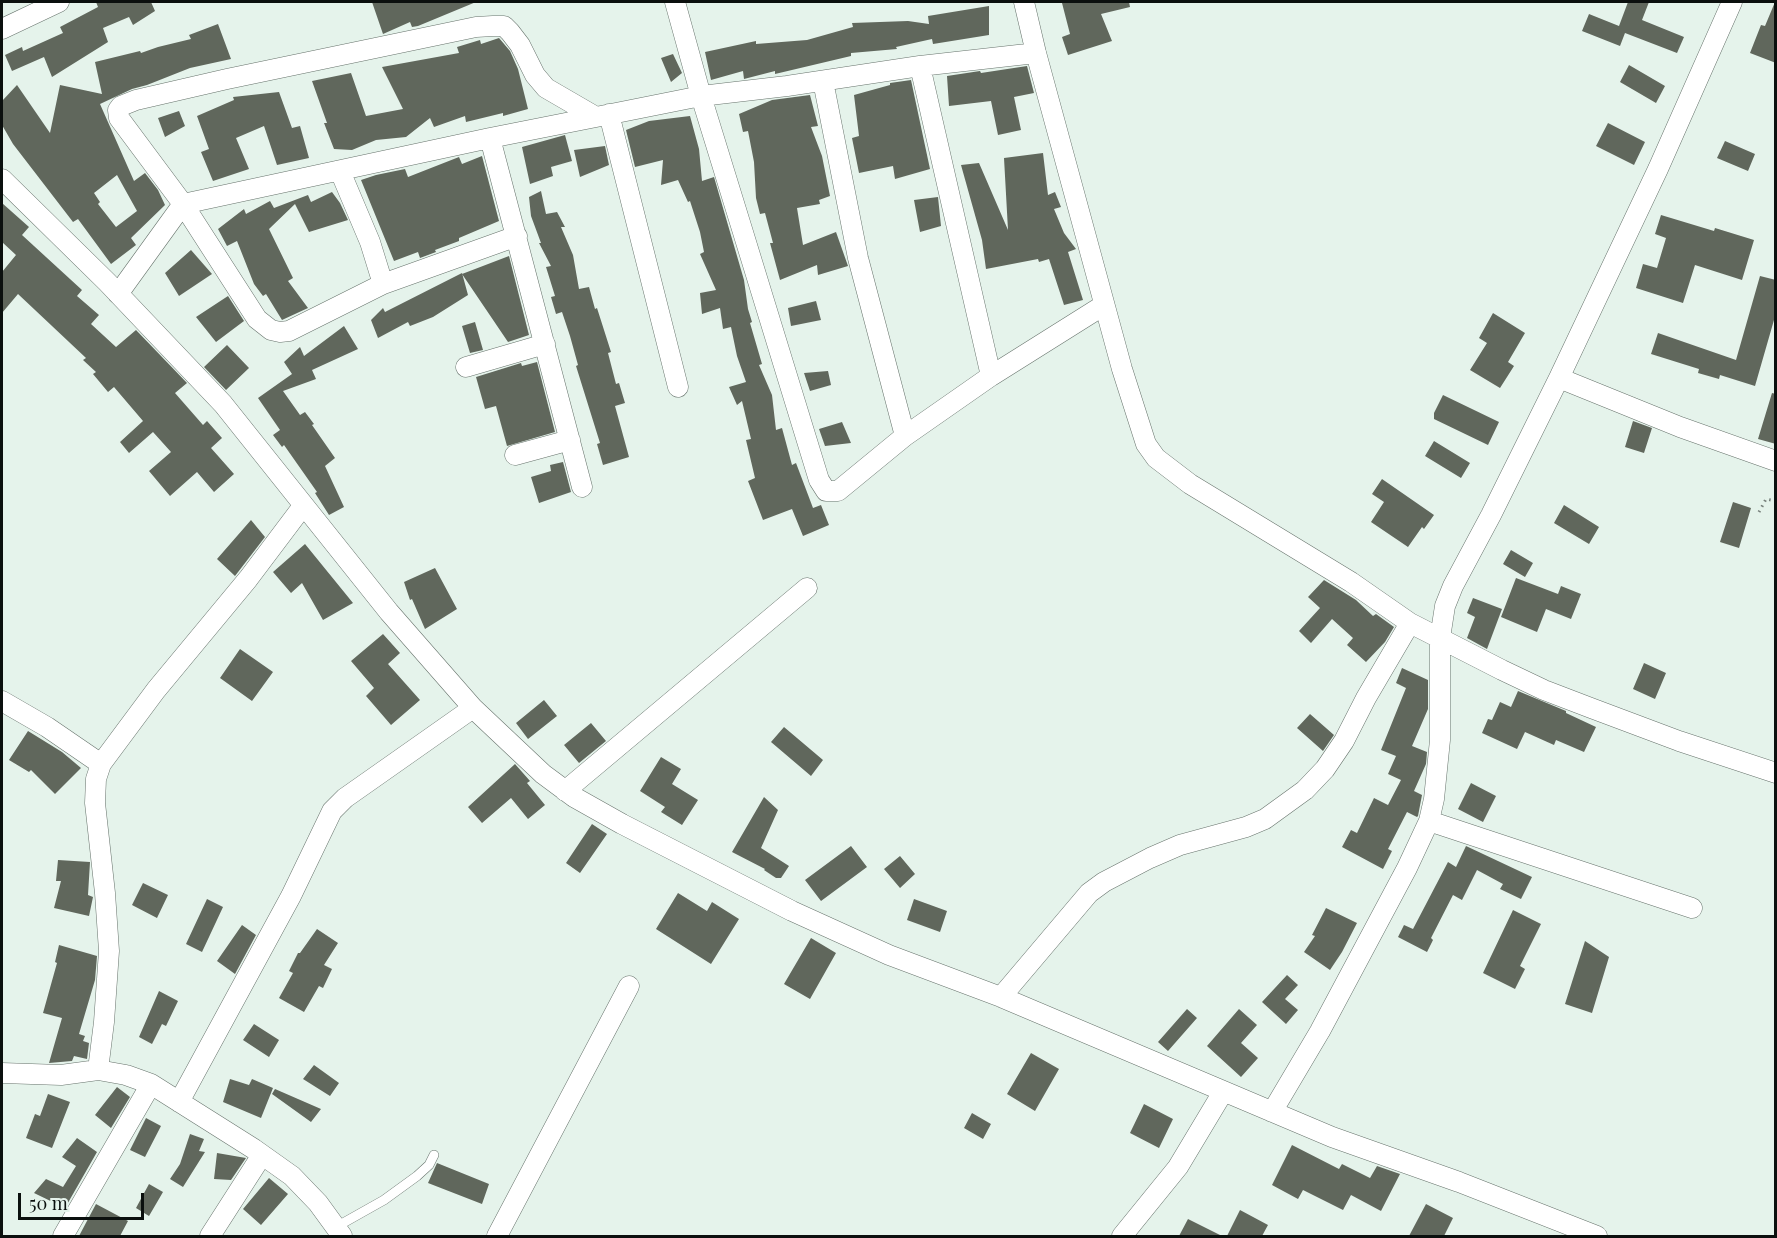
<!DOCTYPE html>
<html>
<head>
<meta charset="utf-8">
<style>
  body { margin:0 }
  #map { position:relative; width:1777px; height:1238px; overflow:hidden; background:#e5f3eb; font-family:"Playfair Display",serif }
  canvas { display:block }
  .frame { position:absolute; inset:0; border:3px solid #0b100e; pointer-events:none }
  .scale { position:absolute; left:18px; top:1193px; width:126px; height:27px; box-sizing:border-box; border:3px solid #0b100e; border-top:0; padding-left:8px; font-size:18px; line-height:21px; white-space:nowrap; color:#0b100e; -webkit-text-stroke:4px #e5f3eb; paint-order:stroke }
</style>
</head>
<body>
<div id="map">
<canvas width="1777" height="1238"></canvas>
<div class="frame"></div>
<div class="scale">50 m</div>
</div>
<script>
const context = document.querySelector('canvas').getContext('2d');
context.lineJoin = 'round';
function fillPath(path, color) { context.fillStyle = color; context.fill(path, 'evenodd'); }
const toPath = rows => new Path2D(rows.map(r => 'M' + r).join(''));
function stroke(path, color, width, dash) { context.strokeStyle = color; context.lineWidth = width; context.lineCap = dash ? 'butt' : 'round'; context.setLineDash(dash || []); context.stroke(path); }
const building = toPath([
  [96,2,151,2,155,11,133,25,129,17,103,28,108,42,52,77,44,57,12,71,5,55,22,47,23,51,63,33,60,27,98,7],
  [372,2,476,2,418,26,412,27,410,22,383,34],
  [1072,2,1129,2,1130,7,1101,14,1112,41,1068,55,1062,37,1070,34,1062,3],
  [1628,2,1649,2,1642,20,1684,37,1677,53,1625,33,1620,46,1582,31,1589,14,1619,26],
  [1775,2,1776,2,1776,63,1750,53,1761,25,1765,26],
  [989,6,989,35,933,44,932,39,896,47,897,49,851,53,851,56,775,74,775,71,744,79,743,71,711,80,705,52,756,41,756,44,807,40,853,27,852,23,908,21,929,24,928,16],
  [218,24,231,59,190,68,147,85,132,89,100,104,134,181,145,173,158,190,165,205,131,238,136,245,111,264,78,219,73,222,13,144,2,125,2,101,17,85,50,133,60,85,102,94,95,62,140,51,141,53,158,47,191,39,189,35],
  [117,175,137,211,116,227,98,204,100,202,94,193],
  [499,38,510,51,518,69,528,109,503,116,503,113,466,122,465,116,434,127,430,118,406,137,376,140,352,150,334,149,324,123,327,123,312,81,351,73,366,116,403,109,382,67,459,53,457,47,480,40,481,44],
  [673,54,682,73,671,82,661,58],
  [1629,65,1665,86,1656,103,1620,82],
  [1027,66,1034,93,1014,97,1021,130,998,135,991,101,949,106,947,76,980,71,981,73],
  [911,80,930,169,895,179,893,166,859,173,852,138,859,136,854,95,890,85,890,83],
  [279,92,292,128,300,126,309,158,277,165,264,126,236,138,249,169,213,181,201,152,209,149,197,116,234,100,233,97],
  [810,95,818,126,811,127,822,156,830,196,819,200,820,204,797,208,803,245,836,232,848,266,818,275,817,265,780,280,770,243,773,243,765,213,760,214,756,198,754,162,748,131,743,132,739,114,772,100],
  [179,111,185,126,165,137,158,118],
  [690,116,699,149,702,181,714,177,744,280,748,309,752,322,750,323,762,364,759,365,772,395,776,430,782,428,792,465,796,463,813,508,821,505,829,525,803,536,792,509,763,520,748,481,755,478,746,440,751,439,742,401,737,405,729,387,746,382,737,356,731,327,723,329,720,308,702,314,700,293,716,290,700,254,704,252,700,232,690,201,688,202,678,180,661,185,663,160,635,167,626,130,649,121],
  [1608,123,1645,142,1634,165,1596,146],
  [565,135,572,161,551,167,553,176,530,184,522,147],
  [1725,141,1755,154,1748,171,1717,158],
  [605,146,609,165,580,177,574,150],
  [1043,153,1048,195,1055,192,1061,207,1054,209,1064,233,1076,249,1068,252,1083,300,1064,305,1049,259,1039,262,1038,259,986,269,982,240,961,165,979,163,1008,230,1004,158],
  [482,156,499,221,459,238,459,241,435,250,436,252,420,258,418,252,394,261,361,180,376,175,405,169,408,177,459,157,462,164],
  [541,191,546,214,557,212,565,227,561,227,573,255,579,289,589,287,595,309,597,308,611,352,608,353,616,384,619,383,625,403,615,406,629,457,603,465,597,444,600,443,576,366,578,365,570,336,562,312,556,314,551,297,555,296,546,267,551,266,539,243,541,243,531,216,529,197],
  [332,192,340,203,348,220,309,232,295,204,269,229,293,278,288,281,308,308,282,320,266,294,263,296,254,284,237,241,227,246,218,229,244,209,246,214,270,201,274,208,308,195,311,202],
  [938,197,941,226,920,232,914,200],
  [2,203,29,227,22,235,82,290,77,296,99,315,91,324,116,347,136,330,187,383,175,393,203,425,207,421,222,438,211,448,234,474,214,492,197,472,170,496,149,471,171,452,153,432,129,453,120,442,143,421,114,387,108,392,93,374,96,372,83,360,86,358,18,294,2,313,2,272,16,255,2,242],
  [1661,215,1714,231,1715,228,1754,240,1742,280,1695,265,1683,303,1636,288,1643,264,1657,268,1666,238,1655,234],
  [191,250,212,274,179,296,165,273],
  [509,256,529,335,508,342,462,274],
  [462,273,468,295,433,317,410,326,408,322,378,338,371,320,383,308,385,312],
  [1760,276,1776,280,1776,313,1755,386,1720,375,1719,379,1698,373,1699,369,1651,354,1658,333,1736,360],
  [228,296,244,321,216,342,196,317],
  [816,301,821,320,791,326,788,308],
  [1493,313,1525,333,1508,362,1514,366,1500,388,1470,370,1487,343,1479,338],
  [475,322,483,350,470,353,462,326],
  [344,326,358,349,312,370,316,379,283,391,300,415,305,412,314,424,312,425,335,458,325,466,344,507,329,515,315,493,317,492,284,445,282,447,273,435,280,430,258,398,292,374,284,362,300,347,304,356],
  [227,345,249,368,226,390,204,367],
  [537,362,555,432,507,446,496,406,485,409,476,377,521,363,522,366],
  [828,371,831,385,810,391,804,373],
  [1772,393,1776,394,1776,444,1758,439],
  [1443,395,1499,422,1488,445,1434,419,1434,413],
  [1633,421,1652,428,1644,453,1625,447],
  [842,422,851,443,825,446,819,429],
  [1434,441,1470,463,1461,478,1425,456],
  [563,462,571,492,539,503,531,477,551,471,550,465],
  [1382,479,1434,515,1424,529,1422,527,1408,547,1371,522,1384,502,1372,494],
  [1733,502,1751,508,1739,548,1720,542],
  [1564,505,1599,527,1589,544,1554,523],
  [251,520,265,537,235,576,217,559],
  [305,544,353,603,323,620,302,583,291,593,273,572],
  [1511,550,1533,563,1525,577,1503,564],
  [435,568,457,609,425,629,412,599,410,600,404,582],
  [1516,578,1558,594,1561,586,1581,594,1571,619,1546,609,1537,632,1501,617],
  [1324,580,1356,600,1373,616,1376,614,1394,627,1385,642,1366,662,1347,645,1353,638,1332,619,1311,643,1299,631,1320,608,1308,597],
  [1473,598,1502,609,1487,649,1467,638,1475,617,1467,613],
  [383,634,400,653,388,664,420,700,391,725,366,696,374,688,351,661],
  [240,649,273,672,252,701,220,678],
  [1644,663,1666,673,1655,699,1633,689],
  [1402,668,1428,680,1428,709,1412,746,1427,752,1426,764,1414,791,1422,795,1418,816,1417,817,1407,812,1388,849,1392,851,1383,869,1342,847,1351,830,1357,833,1374,798,1388,805,1401,780,1388,774,1396,756,1381,750,1406,688,1396,683],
  [1518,691,1566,711,1566,713,1596,727,1584,752,1556,740,1554,745,1525,732,1517,749,1482,733,1488,719,1492,720,1500,702,1511,707],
  [544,700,557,716,528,739,516,723],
  [1310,714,1334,735,1323,751,1297,728],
  [591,723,606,741,579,763,564,745],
  [784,727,823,760,811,776,771,742],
  [28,731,62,752,81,768,55,794,31,770,29,772,9,760],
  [661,757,681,769,672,784,698,800,682,825,661,812,665,807,640,791],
  [515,764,530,781,527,783,545,805,528,819,511,798,482,823,468,807],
  [1471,783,1496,796,1483,822,1458,809],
  [764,797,778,810,761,848,789,866,781,878,776,878,764,870,765,869,732,852],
  [592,824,607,834,580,873,566,863],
  [851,846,867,867,821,901,805,880],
  [1466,846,1532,877,1521,899,1500,889,1503,884,1477,870,1462,900,1453,895,1431,938,1433,940,1427,952,1398,937,1404,925,1413,929,1448,862,1456,867],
  [900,856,915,874,900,888,884,869],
  [58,860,90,862,88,895,93,897,89,916,54,908,61,881,56,881],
  [143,883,168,895,157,918,132,905],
  [678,893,707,911,712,902,739,919,711,964,656,929],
  [207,899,223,907,202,952,186,944],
  [914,899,947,911,940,932,907,920],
  [1326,908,1357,923,1342,952,1330,970,1304,952,1315,936,1312,935],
  [1513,910,1541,924,1520,966,1525,969,1515,989,1483,973],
  [242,925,256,935,235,974,217,961],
  [317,929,338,943,324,965,332,969,323,988,319,986,304,1012,279,998,293,973,289,971,298,953,300,953],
  [811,938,836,953,810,999,784,984],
  [1585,941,1609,957,1592,1013,1565,1004],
  [59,945,97,956,95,980,79,1034,85,1036,83,1041,89,1043,87,1059,74,1056,72,1061,49,1063,62,1018,43,1013,57,963,55,962],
  [1287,975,1298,985,1285,999,1298,1010,1286,1024,1262,1002],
  [159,991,178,1001,166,1026,162,1024,152,1044,139,1037],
  [1187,1009,1197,1018,1168,1051,1158,1042],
  [1239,1009,1257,1025,1241,1043,1258,1058,1241,1077,1207,1046],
  [254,1024,279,1040,269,1057,243,1040],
  [1031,1053,1059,1069,1035,1111,1007,1094],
  [314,1065,339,1083,330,1096,303,1079],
  [230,1079,249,1085,252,1079,273,1088,261,1118,223,1102],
  [117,1087,130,1097,111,1128,95,1115],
  [275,1089,321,1109,311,1122,272,1094],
  [48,1094,70,1102,52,1148,26,1138,35,1114,40,1116],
  [1144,1104,1173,1119,1159,1148,1130,1133],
  [972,1113,991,1124,983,1139,964,1128],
  [146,1118,161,1126,145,1157,130,1150],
  [190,1134,204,1139,199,1151,205,1152,183,1187,170,1179,180,1164],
  [77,1138,97,1152,65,1208,34,1193,46,1179,63,1187,76,1166,62,1157],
  [1292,1145,1339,1169,1342,1164,1370,1178,1377,1166,1400,1174,1381,1211,1351,1195,1343,1210,1303,1190,1298,1199,1272,1185],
  [217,1153,246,1158,231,1180,214,1179],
  [437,1163,489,1184,482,1204,428,1183],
  [269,1178,288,1194,261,1225,243,1209],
  [149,1184,163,1192,149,1216,136,1208],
  [96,1204,128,1221,120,1236,79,1236],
  [1426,1204,1453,1218,1444,1236,1409,1236],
  [1240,1210,1268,1225,1262,1236,1227,1236],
  [1188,1219,1222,1236,1179,1236]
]);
const path = toPath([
  [1759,512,1766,499,1776,501]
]);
const lane = toPath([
  [336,1227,384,1200,417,1176,429,1165,434,1155]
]);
const street = toPath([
  [675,2,701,96,742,229,819,480,826,491,838,491,905,436,991,376,1104,305],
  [1024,2,1036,53,1122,369,1146,444,1156,458,1190,484,1351,582,1410,623,1502,670,1544,690,1591,708,1679,741,1776,773],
  [2,29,59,2],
  [920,66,991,376],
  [823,81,858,258,905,436],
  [609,114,678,387],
  [490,138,596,117],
  [340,171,370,242,383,284],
  [2,179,107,282,223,404,389,612,473,708,543,774,574,797,622,824,792,911,889,955,1001,997,1332,1137,1459,1182,1597,1236],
  [517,236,383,284,289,331,280,332,271,330,257,319,183,204,119,118,118,110,121,106,136,100,227,79,476,27,493,26,504,26,510,32,520,45,535,75,546,88,596,117,701,96,787,86,920,66,1036,53],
  [118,294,183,204,490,138,582,487],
  [466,367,545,344],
  [1559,378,1680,427,1776,461],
  [515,455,570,440],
  [2,701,47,727,101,764],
  [565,791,807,588],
  [1429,821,1692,908],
  [1001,997,1089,893,1104,882,1150,858,1180,845,1246,827,1265,819,1305,790,1325,769,1344,741,1366,698,1410,623],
  [98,1070,104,1022,109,951,105,893,95,803,96,779,101,764,156,690,248,579,303,506],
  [2,1073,61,1075,98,1070,126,1075,151,1084,254,1149,292,1176,318,1203,342,1236],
  [179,1102,291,896,332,811,345,798,473,708],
  [1272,1112,1320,1031,1407,868,1429,821,1434,799,1440,740,1440,638,1445,606,1453,586,1491,515,1559,378,1658,169,1732,2],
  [63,1236,151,1084],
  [210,1236,262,1155],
  [497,1236,629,986],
  [1122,1236,1178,1167,1223,1092]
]);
fillPath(building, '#60675c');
stroke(lane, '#67736c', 10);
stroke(street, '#67736c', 21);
stroke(path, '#767f7a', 3, [1.5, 4.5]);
stroke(lane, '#fff', 9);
stroke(street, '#fff', 20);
</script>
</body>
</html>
